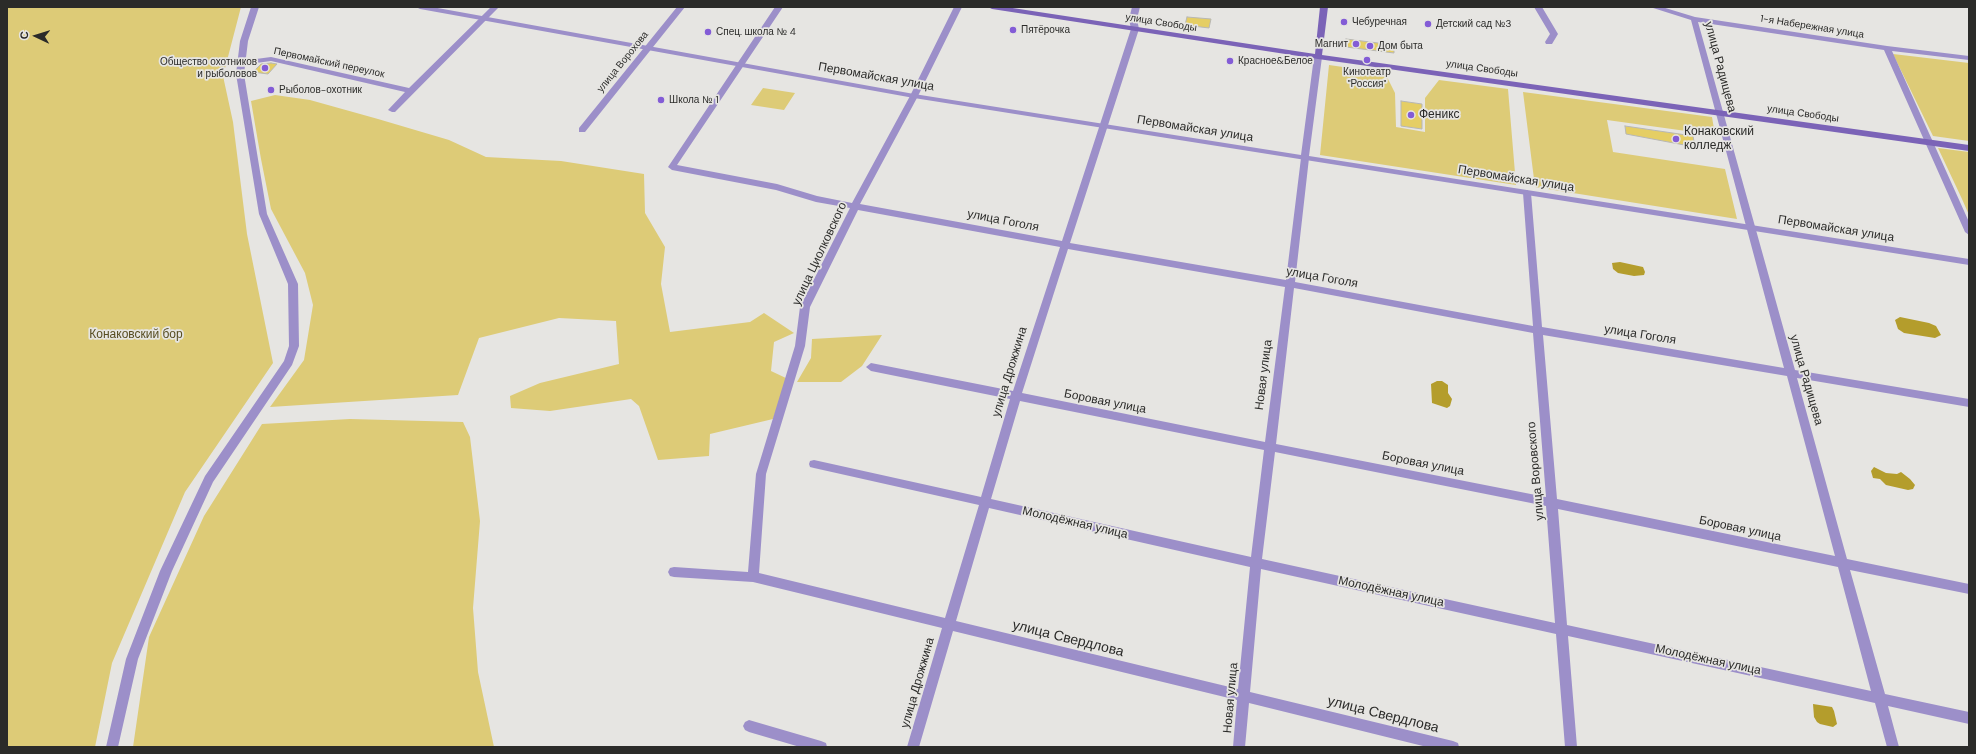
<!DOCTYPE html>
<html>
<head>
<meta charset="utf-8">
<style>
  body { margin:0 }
  #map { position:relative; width:1976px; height:754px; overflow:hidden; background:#e6e5e2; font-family:"DM Sans",sans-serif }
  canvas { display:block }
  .frame { position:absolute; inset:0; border:8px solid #2b2b29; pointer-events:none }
  .north { position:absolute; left:16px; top:16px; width:40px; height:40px; -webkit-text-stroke:3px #e6e5e2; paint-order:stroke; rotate:274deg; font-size:11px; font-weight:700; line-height:16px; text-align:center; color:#2b2b29 }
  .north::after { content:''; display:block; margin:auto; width:14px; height:18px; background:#2b2b29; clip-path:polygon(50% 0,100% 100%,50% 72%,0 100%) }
</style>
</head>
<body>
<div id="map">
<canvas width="1976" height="754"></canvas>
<div class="frame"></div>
<div class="north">С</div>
</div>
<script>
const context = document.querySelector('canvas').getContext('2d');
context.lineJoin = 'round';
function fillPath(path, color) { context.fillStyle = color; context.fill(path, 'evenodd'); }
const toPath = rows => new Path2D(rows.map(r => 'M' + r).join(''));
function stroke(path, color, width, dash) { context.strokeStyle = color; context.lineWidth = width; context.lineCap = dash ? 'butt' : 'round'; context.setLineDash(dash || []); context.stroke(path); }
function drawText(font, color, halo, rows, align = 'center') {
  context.font = font + ' "DM Sans",sans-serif'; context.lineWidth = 3.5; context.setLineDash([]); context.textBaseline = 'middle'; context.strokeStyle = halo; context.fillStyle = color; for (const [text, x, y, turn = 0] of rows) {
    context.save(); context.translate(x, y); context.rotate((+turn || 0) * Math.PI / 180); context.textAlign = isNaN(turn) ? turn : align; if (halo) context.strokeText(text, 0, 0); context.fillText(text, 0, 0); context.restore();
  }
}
const green = toPath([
  [7,7,241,7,223,76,233,122,247,234,273,363,185,492,112,663,95,747,7,747],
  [1893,54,1969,63,1969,141,1933,136],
  [1329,65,1385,73,1395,93,1396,127,1425,132,1425,98,1439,80,1508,89,1516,185,1320,155],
  [763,88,795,93,784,110,751,105],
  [1523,92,1712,117,1715,135,1607,120,1613,152,1725,169,1737,219,1535,187],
  [275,95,310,100,378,119,449,140,486,157,561,161,644,174,645,213,665,247,661,284,670,332,750,322,764,313,794,333,774,342,771,371,788,379,773,419,710,434,709,456,658,460,639,406,631,399,550,411,511,408,510,396,540,383,619,364,616,321,559,318,479,338,458,395,270,407,304,360,313,305,305,273,271,209,261,159,251,101],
  [1938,148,1969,152,1969,215,1962,199],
  [882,335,862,366,841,382,797,382,811,358,812,339],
  [350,419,463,422,470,437,480,521,473,608,478,672,494,747,133,747,149,637,204,516,262,424]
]);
const water = toPath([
  [1620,262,1643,267,1645,272,1644,275,1634,276,1618,273,1613,269,1612,263],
  [1900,317,1929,323,1936,326,1941,335,1935,338,1904,333,1898,329,1895,320],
  [1437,381,1442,381,1448,385,1448,393,1452,399,1450,406,1447,408,1432,403,1431,384],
  [1874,467,1886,473,1897,474,1901,472,1910,479,1915,485,1913,489,1908,490,1886,485,1880,479,1873,478,1871,471],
  [1813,704,1832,707,1834,711,1837,724,1833,727,1820,724,1817,722,1814,717]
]);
const building = toPath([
  [1187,17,1211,19,1209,28,1185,25,1187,17],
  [1346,39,1394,45,1394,53,1346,47,1346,39],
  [271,63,277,64,268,74,253,72,261,64,271,63],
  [1401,101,1422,104,1422,129,1401,126,1401,101],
  [1625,126,1693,136,1695,147,1626,134,1625,126]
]);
const minor = toPath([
  [491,7,499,7,395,112,392,112,388,110,405,92,271,61,241,65,237,63,241,61,271,57,409,88,491,7],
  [677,7,685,7,585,132,579,132,579,128,677,7],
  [775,7,783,7,677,165,777,184,817,196,852,203,910,96,954,7,962,7,918,96,860,204,1062,241,1131,29,1129,19,1132,7,1140,7,1137,19,1139,29,1070,243,1286,280,1301,158,1305,155,1309,158,1295,282,1533,326,1523,193,1527,190,1531,193,1542,327,1784,368,1691,20,1650,7,1662,7,1695,17,1887,46,1969,56,1969,60,1892,51,1969,222,1969,235,1965,232,1884,50,1698,22,1795,370,1969,399,1969,407,1797,378,1847,559,1969,584,1969,594,1850,570,1885,694,1969,712,1969,724,1888,706,1899,747,1887,747,1875,703,1568,636,1577,747,1565,747,1556,634,1261,569,1250,692,1453,741,1458,743,1459,747,1427,747,1249,703,1245,747,1233,747,1237,700,953,631,919,747,907,747,942,628,753,582,674,577,670,576,668,572,670,568,674,567,748,572,756,474,795,346,800,307,850,208,816,202,776,190,672,170,668,167,775,7],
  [858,210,1060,247,1013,391,871,363,866,367,871,371,1010,399,981,497,814,460,810,461,809,464,810,467,814,468,979,505,945,618,759,573,766,474,805,346,810,307,858,210],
  [1068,249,1285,287,1265,442,1022,393,1068,249],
  [1294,288,1533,333,1546,497,1276,444,1294,288],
  [1543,335,1787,376,1835,556,1557,499,1543,335],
  [1020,401,1264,450,1251,557,991,499,1020,401],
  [1275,452,1546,506,1555,623,1262,559,1275,452],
  [989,508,1250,567,1238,689,956,621,989,508],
  [1558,509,1838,567,1871,691,1567,625,1558,509],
  [1534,7,1542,7,1558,34,1552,44,1546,44,1545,42,1550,34,1534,7],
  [749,720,821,741,826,743,827,747,800,747,749,732,745,730,743,726,745,722,749,720]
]);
const tertiary = toPath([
  [251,7,259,7,248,41,244,74,267,214,298,284,299,346,292,365,213,482,172,571,138,659,118,747,106,747,126,659,160,571,205,476,284,361,289,346,288,284,259,214,236,74,240,41,251,7],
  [416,7,432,7,914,94,1301,155,1314,57,1318,55,1322,57,1309,156,1969,259,1969,265,914,98,420,9,416,7]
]);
const secondary = toPath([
  [988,7,1006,7,1315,54,1320,7,1328,7,1322,55,1969,145,1969,151,1318,59,992,9,988,7]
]);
const markers = [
  [1344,22,4,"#835cd6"],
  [1428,24,4,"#835cd6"],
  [1013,30,4,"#835cd6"],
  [708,32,4,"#835cd6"],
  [1356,44,4,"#835cd6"],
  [1370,46,4,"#835cd6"],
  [1367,60,4,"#835cd6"],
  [1230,61,4,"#835cd6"],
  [265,68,4,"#835cd6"],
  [271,90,4,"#835cd6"],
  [661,100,4,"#835cd6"],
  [1411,115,4,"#835cd6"],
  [1676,139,4,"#835cd6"]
];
const farPoinames = [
  ["Чебуречная",1352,22],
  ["Детский сад №3",1436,24],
  ["Пятёрочка",1021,30],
  ["Спец. школа № 4",716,32],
  ["Магнит",1348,44,"right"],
  ["Дом быта",1378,46],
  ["Красное&Белое",1238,61],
  ["Общество охотников",257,62,"right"],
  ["и рыболовов",257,74,"right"],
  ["Кинотеатр",1367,72,"center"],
  ["\"Россия\"",1367,84,"center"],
  ["Рыболов-охотник",279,90],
  ["Школа № 1",669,100]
];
const farStreetnames = [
  ["улица Свободы",1161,23,9],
  ["1-я Набережная улица",1812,27,9],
  ["улица Ворохова",623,62,-51],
  ["Первомайский переулок",329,63,12],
  ["улица Свободы",1482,69,8],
  ["улица Свободы",1803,114,8]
];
const streetNames = [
  ["улица Радищева",1720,67,75],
  ["Первомайская улица",876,77,10],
  ["Первомайская улица",1195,129,9],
  ["Первомайская улица",1516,179,9],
  ["улица Гоголя",1003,221,11],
  ["Первомайская улица",1836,229,9],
  ["улица Циолковского",820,254,-65],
  ["улица Гоголя",1322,278,10],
  ["улица Гоголя",1640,335,9],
  ["улица Дрожжина",1010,372,-73],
  ["Новая улица",1264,375,-83],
  ["улица Радищева",1806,380,74],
  ["Боровая улица",1105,402,11],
  ["Боровая улица",1423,464,11],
  ["улица Воровского",1536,471,-95],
  ["Молодёжная улица",1075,523,13],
  ["Боровая улица",1740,529,12],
  ["Молодёжная улица",1391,592,12],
  ["Молодёжная улица",1708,660,12],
  ["улица Дрожжина",918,683,-74],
  ["Новая улица",1231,698,-85]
];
const poiNames = [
  ["Феникс",1419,115],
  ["Конаковский",1684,132],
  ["колледж",1684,146]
];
const parkNames = [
  ["Конаковский бор",136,335]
];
const nearStreetnames = [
  ["улица Свердлова",1068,639,14],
  ["улица Свердлова",1383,715,14]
];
fillPath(green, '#ddcb77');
fillPath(water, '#b49d2c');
fillPath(building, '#e5ce64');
stroke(building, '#b7b7b4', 1);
fillPath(minor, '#9c8fc9');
fillPath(tertiary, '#9c8fc9');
fillPath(secondary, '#7b63b7');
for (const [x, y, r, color] of markers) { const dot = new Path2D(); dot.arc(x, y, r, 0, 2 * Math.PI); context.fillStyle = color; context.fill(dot); stroke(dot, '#e6e5e2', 1.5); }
drawText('10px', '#2b2b29', '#e6e5e2', farPoinames, 'left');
drawText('10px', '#2b2b29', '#e6e5e2', farStreetnames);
drawText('12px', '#2b2b29', '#e6e5e2', streetNames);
drawText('12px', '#2b2b29', '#e6e5e2', poiNames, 'left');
drawText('12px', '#574d21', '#e6e5e2', parkNames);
drawText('14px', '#2b2b29', '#e6e5e2', nearStreetnames);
</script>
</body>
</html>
